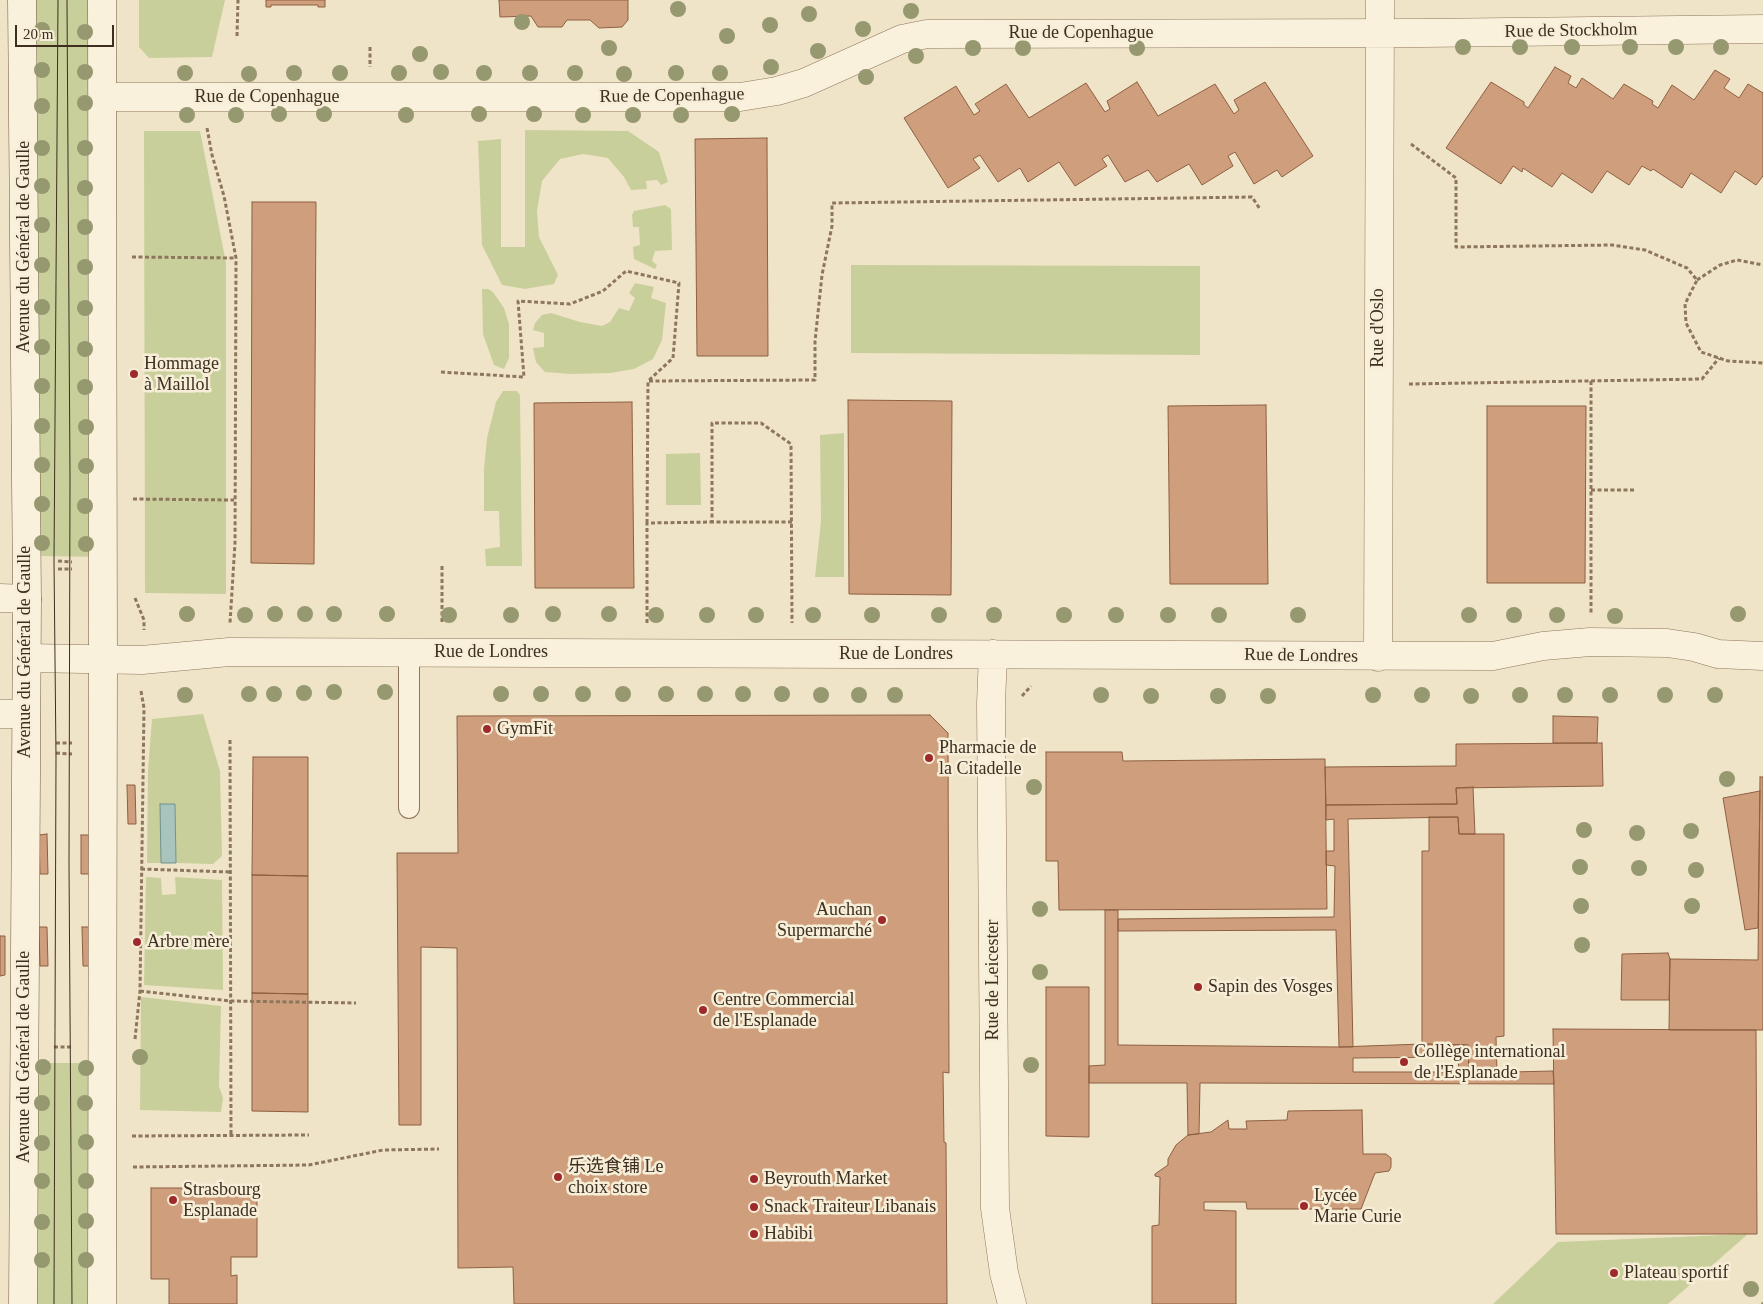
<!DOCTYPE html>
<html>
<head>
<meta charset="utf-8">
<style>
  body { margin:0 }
  #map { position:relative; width:1763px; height:1304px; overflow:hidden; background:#f0e4c8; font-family:"Times New Roman",serif }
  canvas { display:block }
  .scale { position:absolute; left:15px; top:25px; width:99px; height:22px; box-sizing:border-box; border:2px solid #3d2e20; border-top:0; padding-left:6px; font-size:15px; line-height:18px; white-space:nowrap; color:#3d2e20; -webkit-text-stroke:4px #f7eed8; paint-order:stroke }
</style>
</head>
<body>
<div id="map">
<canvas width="1763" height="1304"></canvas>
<div class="scale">20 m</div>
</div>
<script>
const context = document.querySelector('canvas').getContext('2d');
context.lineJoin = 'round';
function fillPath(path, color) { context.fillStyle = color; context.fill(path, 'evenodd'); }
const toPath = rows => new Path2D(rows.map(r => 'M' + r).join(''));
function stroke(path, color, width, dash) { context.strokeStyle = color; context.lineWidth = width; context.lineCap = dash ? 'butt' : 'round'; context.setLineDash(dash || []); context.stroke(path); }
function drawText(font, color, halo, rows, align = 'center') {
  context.font = font + ' "Times New Roman","Noto Sans SC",serif'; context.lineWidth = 5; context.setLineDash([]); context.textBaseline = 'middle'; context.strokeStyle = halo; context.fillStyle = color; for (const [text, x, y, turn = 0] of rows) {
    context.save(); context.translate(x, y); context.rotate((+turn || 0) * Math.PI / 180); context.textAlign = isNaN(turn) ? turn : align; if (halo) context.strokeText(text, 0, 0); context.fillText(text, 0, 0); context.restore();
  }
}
const green = toPath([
  [35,0,93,0,97,557,39,556],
  [139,0,225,0,212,57,149,58,139,47],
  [525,130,628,131,659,152,668,182,661,185,657,180,646,181,647,189,631,190,624,177,608,158,583,154,560,159,542,181,537,211,539,237,558,275,554,284,525,289,502,285,482,245,478,141,501,139,501,247,525,247],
  [144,131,200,131,226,263,226,594,145,593],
  [665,205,671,209,672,250,655,251,652,261,657,265,655,269,634,259,633,247,640,245,639,227,633,227,632,215,634,211],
  [851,265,1200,266,1200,355,851,353],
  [635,283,654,287,651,298,666,303,662,340,653,359,634,369,611,373,571,374,545,372,536,362,533,348,544,347,544,333,533,330,535,323,542,315,551,313,580,322,602,326,610,322,619,308,629,311,635,298,629,293],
  [482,289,488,289,493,292,504,308,509,324,509,358,504,369,494,365,483,334],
  [503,391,517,391,520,395,522,566,486,566,485,549,500,547,499,511,484,511,484,469,487,438,496,402],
  [844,433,844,577,815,577,821,521,820,435],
  [700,453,701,505,666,505,666,454],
  [203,714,220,771,222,856,213,864,176,863,175,804,161,804,161,863,147,863,148,770,152,719],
  [146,877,161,878,162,895,176,894,175,877,222,880,223,990,144,985],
  [141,997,221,1006,219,1086,223,1098,221,1112,140,1110],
  [36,1063,90,1063,90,1304,36,1304],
  [1748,1234,1668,1304,1493,1304,1558,1242]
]);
const water = toPath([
  [160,804,175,804,176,863,161,863,160,804]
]);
const building = toPath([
  [266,0,325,0,325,7,318,7,318,5,271,5,271,7,266,7,266,0],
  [499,0,628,0,628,20,622,27,599,28,590,20,567,20,562,27,538,27,531,16,500,17,499,0],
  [1555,67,1571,76,1568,83,1576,88,1582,78,1613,99,1624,84,1653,101,1652,104,1658,108,1672,85,1694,100,1715,70,1730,79,1724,88,1739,98,1748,84,1763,93,1763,176,1756,185,1735,171,1721,193,1691,173,1682,188,1653,169,1651,171,1642,166,1629,185,1607,171,1592,193,1562,173,1552,187,1523,168,1522,172,1513,166,1501,184,1446,148,1491,82,1524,102,1524,105,1528,108,1555,67],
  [1137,82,1158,116,1215,84,1234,114,1239,110,1234,100,1265,82,1313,156,1282,177,1277,170,1254,184,1235,152,1228,156,1233,166,1202,185,1189,164,1157,182,1148,170,1125,182,1108,155,1102,159,1107,166,1075,186,1059,162,1028,182,1020,168,998,182,980,155,973,159,980,168,948,188,904,118,956,86,974,115,980,111,975,104,1006,84,1029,118,1086,83,1105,112,1110,109,1107,101,1137,82],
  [767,138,768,356,697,356,695,139,767,138],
  [252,202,316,202,314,564,251,563,252,202],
  [848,400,952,401,951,595,849,594,848,400],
  [632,402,634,588,535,588,534,403,632,402],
  [1266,405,1268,584,1170,584,1168,406,1266,405],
  [1487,406,1586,406,1585,583,1487,583,1487,406],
  [930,715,948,733,949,1073,943,1072,944,1142,946,1143,947,1304,514,1304,513,1267,458,1268,457,948,421,947,421,1125,399,1125,397,853,458,853,457,716,930,715],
  [1553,716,1598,717,1597,743,1553,743,1553,716],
  [1602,743,1603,786,1456,788,1457,804,1326,805,1325,767,1456,766,1456,744,1602,743],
  [1046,752,1122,752,1123,761,1325,759,1327,909,1059,910,1058,861,1046,861,1046,752],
  [253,757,308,757,308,876,252,875,253,757],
  [1760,777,1763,777,1763,1030,1669,1030,1670,959,1758,960,1760,777],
  [127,785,135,785,136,824,128,824,127,785],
  [1473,787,1475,834,1459,834,1458,817,1348,819,1353,1047,1339,1047,1336,930,1118,931,1118,919,1334,917,1335,866,1326,865,1326,851,1334,851,1334,819,1326,820,1326,805,1457,804,1456,788,1473,787],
  [1760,791,1758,928,1745,930,1723,798,1760,791],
  [1429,817,1458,817,1459,834,1504,834,1504,1036,1496,1037,1497,1073,1469,1073,1468,1045,1422,1044,1422,851,1429,851,1429,817],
  [47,834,48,874,40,874,39,835,47,834],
  [81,835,89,835,90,874,81,874,81,835],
  [252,875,308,876,308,994,252,993,252,875],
  [1105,910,1118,910,1118,1045,1339,1047,1422,1044,1468,1045,1469,1073,1553,1071,1554,1084,1200,1083,1199,1134,1188,1135,1187,1083,1089,1083,1089,1066,1105,1065,1105,910],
  [1458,1057,1459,1072,1353,1072,1353,1058,1458,1057],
  [39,927,47,927,48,966,40,966,39,927],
  [82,927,90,927,91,966,83,966,82,927],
  [0,936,5,936,5,975,0,976,0,936],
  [1668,953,1670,959,1669,1000,1621,1000,1622,954,1668,953],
  [1046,987,1089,987,1089,1137,1046,1136,1046,987],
  [252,993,308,994,308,1112,252,1111,252,993],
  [1553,1029,1756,1030,1757,1234,1556,1234,1553,1029],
  [1362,1110,1363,1154,1386,1154,1391,1158,1391,1167,1389,1171,1375,1173,1361,1209,1247,1209,1246,1202,1204,1202,1204,1210,1236,1211,1236,1304,1152,1304,1152,1226,1159,1225,1160,1177,1155,1176,1155,1174,1168,1165,1168,1159,1176,1145,1188,1135,1211,1132,1228,1120,1229,1129,1247,1129,1246,1121,1287,1120,1288,1111,1362,1110],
  [151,1188,257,1188,257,1257,231,1257,231,1276,237,1275,237,1304,169,1304,169,1279,151,1279,151,1188]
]);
const path = toPath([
  [237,36,238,0],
  [370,47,370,67],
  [207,128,212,155,224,196,236,258,235,543,230,623],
  [1411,144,1456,178,1456,247,1612,245,1645,250,1687,268,1697,280,1685,304,1686,323,1701,352,1728,361,1763,363],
  [132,257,236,258],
  [1697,280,1720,265,1737,260,1763,265],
  [441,372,524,377,518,301,570,304,603,291,626,271,679,283,673,358,648,381],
  [1591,381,1591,613],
  [1409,384,1702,379,1719,358],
  [1591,490,1634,490],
  [133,499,234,500],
  [792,522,712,522,712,423,761,423,791,444,792,623],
  [647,523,648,381,815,380,815,341,822,275,832,226,832,203,1252,197,1260,209],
  [58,561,72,562],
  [442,566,442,623],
  [58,569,72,569],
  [135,598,144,620,144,630],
  [647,623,647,523,712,522],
  [1022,696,1031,686],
  [230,740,231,1136],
  [56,743,72,743],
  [56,753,72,754],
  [141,869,230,872],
  [140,991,230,1001,356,1003],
  [135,1039,140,991,144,708,141,691],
  [54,1047,72,1047],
  [132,1136,309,1135],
  [133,1167,309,1165,383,1150,439,1149],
  [1762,1304,1763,1303]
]);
const lane = toPath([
  [409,652,409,808]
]);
const street = toPath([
  [103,97,740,97,777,91,804,83,902,39,927,34,1424,33,1763,29],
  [0,598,27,599],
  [993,654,991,704,995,1208,1004,1273,1012,1304],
  [1378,657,1380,0],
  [27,658,142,660,229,652,1493,656,1543,646,1590,642,1667,643,1694,647,1718,654,1763,656],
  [0,714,26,714]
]);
const secondary = toPath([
  [22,0,27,599,23,1304],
  [102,0,103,659,102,1304]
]);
const tram = toPath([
  [67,0,70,477,69,864,72,1304],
  [54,1304,56,757,54,561,58,0]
]);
const trees = [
  [678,9],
  [911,11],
  [809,14],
  [522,22],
  [770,25],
  [863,29],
  [42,30],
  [85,32],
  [727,36],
  [1463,47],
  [1520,47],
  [1572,47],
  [1630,47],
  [1676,47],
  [1721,47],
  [609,48],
  [973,48],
  [1023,48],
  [1137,48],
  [818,51],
  [420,54],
  [916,56],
  [771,67],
  [42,70],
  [85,72],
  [441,72],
  [185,73],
  [294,73],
  [340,73],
  [399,73],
  [484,73],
  [530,73],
  [575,73],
  [676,73],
  [720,73],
  [249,74],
  [624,74],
  [866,77],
  [85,103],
  [42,106],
  [279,114],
  [324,114],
  [479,114],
  [534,114],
  [732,114],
  [187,115],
  [236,115],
  [406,115],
  [583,115],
  [633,115],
  [681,115],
  [42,148],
  [85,148],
  [42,186],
  [85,188],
  [42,225],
  [85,227],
  [42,265],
  [85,267],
  [42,307],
  [85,308],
  [42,347],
  [85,349],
  [42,386],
  [85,387],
  [42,426],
  [86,427],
  [42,465],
  [86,466],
  [42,504],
  [85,506],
  [42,543],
  [86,544],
  [187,614],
  [275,614],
  [305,614],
  [334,614],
  [387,614],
  [553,614],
  [609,614],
  [1738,614],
  [245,615],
  [449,615],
  [511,615],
  [656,615],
  [707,615],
  [756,615],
  [813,615],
  [872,615],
  [939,615],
  [994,615],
  [1064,615],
  [1116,615],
  [1168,615],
  [1219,615],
  [1298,615],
  [1469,615],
  [1514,615],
  [1557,615],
  [1615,616],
  [334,692],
  [385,692],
  [304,693],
  [249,694],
  [274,694],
  [501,694],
  [541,694],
  [583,694],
  [623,694],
  [666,694],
  [705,694],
  [743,694],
  [782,694],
  [185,695],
  [821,695],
  [859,695],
  [895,695],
  [1101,695],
  [1373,695],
  [1422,695],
  [1520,695],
  [1565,695],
  [1610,695],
  [1665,695],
  [1715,695],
  [1151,696],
  [1218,696],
  [1268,696],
  [1471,696],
  [1727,779],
  [1034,787],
  [1584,830],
  [1691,831],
  [1637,833],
  [1580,867],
  [1639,868],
  [1696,870],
  [1581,906],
  [1692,906],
  [1040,909],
  [1582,945],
  [1040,972],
  [140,1057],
  [1031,1065],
  [43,1067],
  [86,1068],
  [42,1103],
  [85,1103],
  [86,1142],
  [42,1143],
  [42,1181],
  [86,1181],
  [86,1221],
  [42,1222],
  [42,1260],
  [86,1260],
  [1751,1289]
];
const markers = [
  [134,374,5,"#9e2a2b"],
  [487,729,5,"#9e2a2b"],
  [929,758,5,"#9e2a2b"],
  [882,920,5,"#9e2a2b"],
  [137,942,5,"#9e2a2b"],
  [1198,987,5,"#9e2a2b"],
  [703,1010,5,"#9e2a2b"],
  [1404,1062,5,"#9e2a2b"],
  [558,1177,5,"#9e2a2b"],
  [754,1179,5,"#9e2a2b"],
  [173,1200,5,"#9e2a2b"],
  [1304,1206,5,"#9e2a2b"],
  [754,1207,5,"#9e2a2b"],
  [754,1234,5,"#9e2a2b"],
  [1614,1273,5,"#9e2a2b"]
];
const streetNames = [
  ["Rue de Stockholm",1571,31,-1],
  ["Rue de Copenhague",1081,33],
  ["Rue de Copenhague",672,96,-1],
  ["Rue de Copenhague",267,97],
  ["Avenue du Général de Gaulle",24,247,-90],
  ["Rue d'Oslo",1378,328,-90],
  ["Avenue du Général de Gaulle",25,652,-90],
  ["Rue de Londres",491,652],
  ["Rue de Londres",896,654],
  ["Rue de Londres",1301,656,1],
  ["Rue de Leicester",993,980,-90],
  ["Avenue du Général de Gaulle",24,1057,-90]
];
const poiNames = [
  ["Hommage",144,364],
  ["à Maillol",144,385],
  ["GymFit",497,729],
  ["Pharmacie de",939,748],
  ["la Citadelle",939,769],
  ["Auchan",872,910,"right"],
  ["Supermarché",872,931,"right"],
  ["Arbre mère",147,942],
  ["Sapin des Vosges",1208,987],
  ["Centre Commercial",713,1000],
  ["de l'Esplanade",713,1021],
  ["Collège international",1414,1052],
  ["de l'Esplanade",1414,1073],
  ["乐选食铺 Le",568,1167],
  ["choix store",568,1188],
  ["Beyrouth Market",764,1179],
  ["Strasbourg",183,1190],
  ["Esplanade",183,1211],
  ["Lycée",1314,1196],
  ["Marie Curie",1314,1217],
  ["Snack Traiteur Libanais",764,1207],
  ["Habibi",764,1234],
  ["Plateau sportif",1624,1273]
];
fillPath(green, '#c9cf9b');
fillPath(water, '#a9c4bc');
stroke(water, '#6f938a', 1);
fillPath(building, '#cf9f7d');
stroke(building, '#8d5f41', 1);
stroke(lane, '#8d765c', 22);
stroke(street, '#8d765c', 29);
stroke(secondary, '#6f573f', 29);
stroke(path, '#8d765c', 3, [4, 2.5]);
stroke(lane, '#faf1dc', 20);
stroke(street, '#faf1dc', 28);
stroke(secondary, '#faf1dc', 28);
stroke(tram, '#3d2e20', 1);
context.fillStyle = '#96986f';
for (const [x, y] of trees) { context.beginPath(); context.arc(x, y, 8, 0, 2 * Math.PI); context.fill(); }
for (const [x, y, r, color] of markers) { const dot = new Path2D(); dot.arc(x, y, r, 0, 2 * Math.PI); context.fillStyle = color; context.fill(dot); stroke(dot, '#f7eed8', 2); }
drawText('18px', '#3d2e20', '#f7eed8', streetNames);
drawText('18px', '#3d2e20', '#f7eed8', poiNames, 'left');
</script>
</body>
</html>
